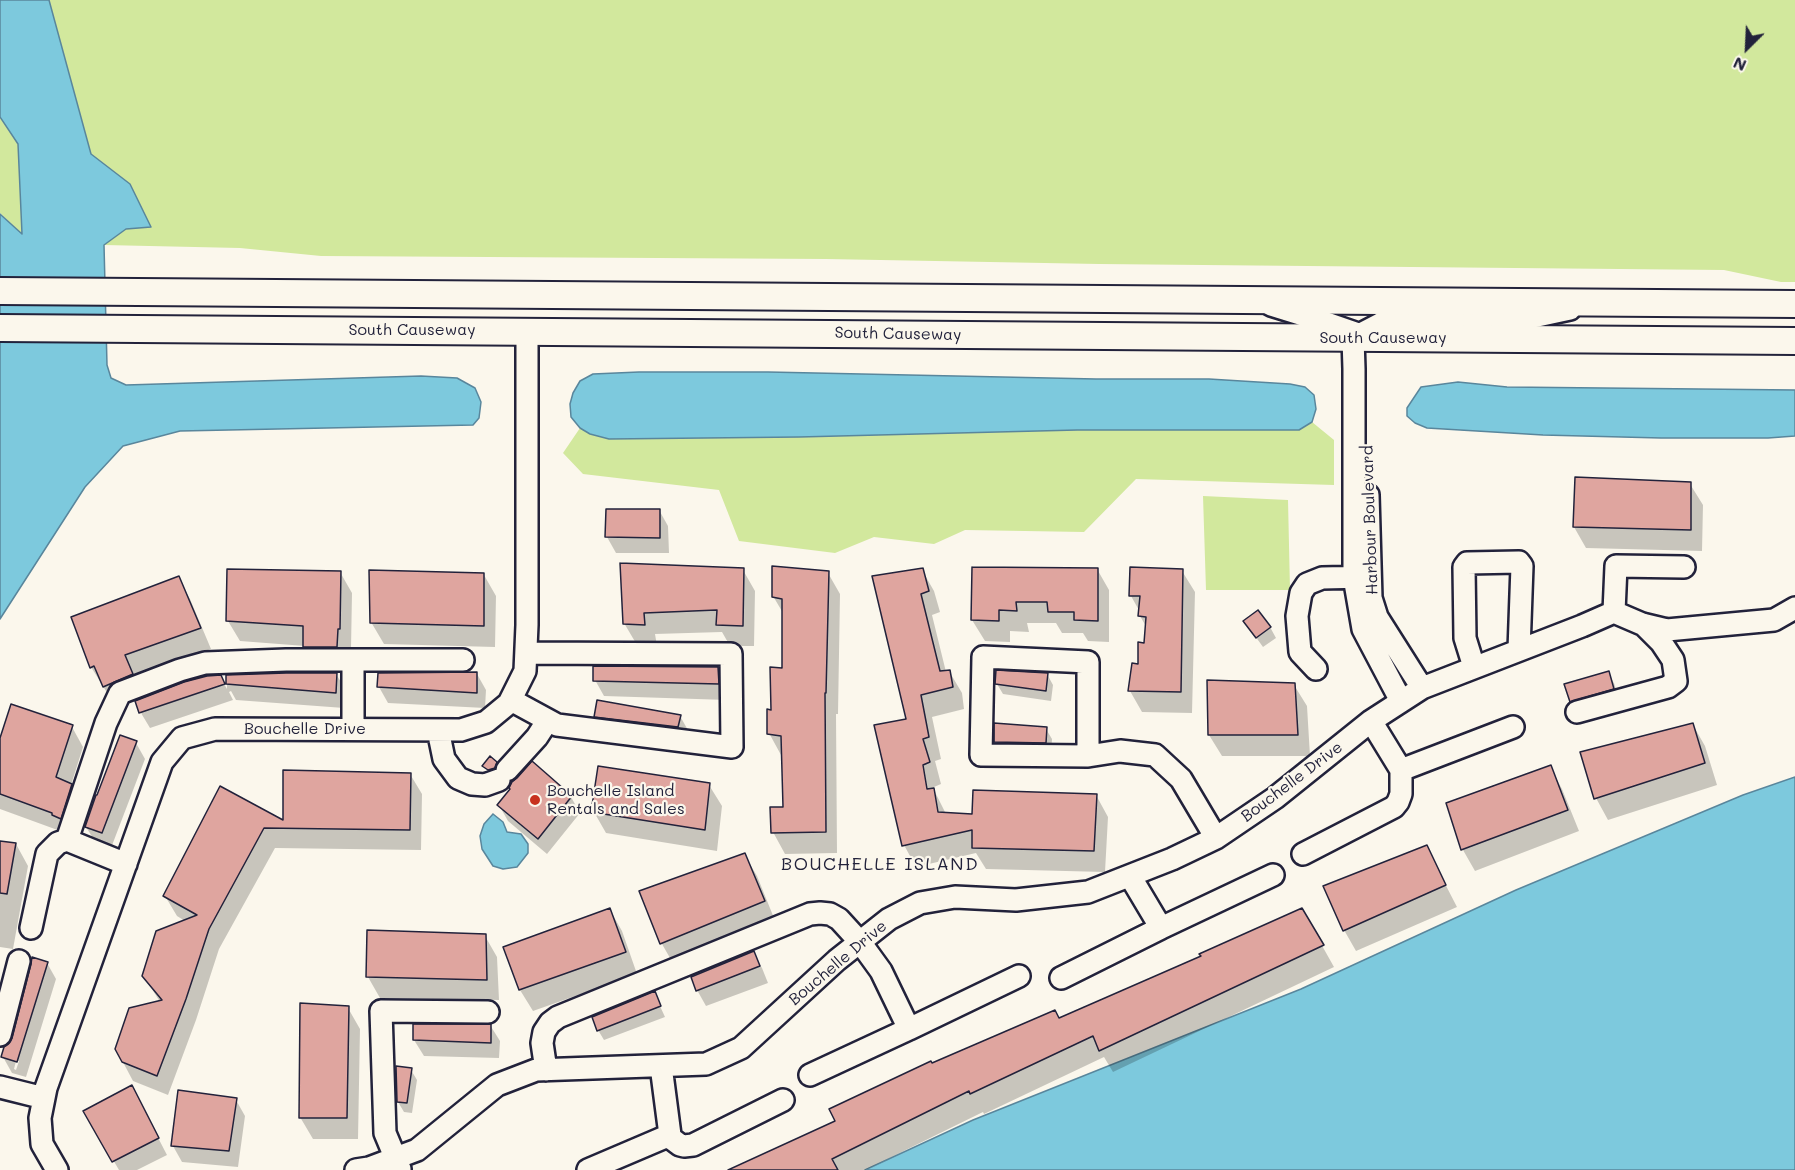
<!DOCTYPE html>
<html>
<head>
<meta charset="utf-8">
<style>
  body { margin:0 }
  #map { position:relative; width:1795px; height:1170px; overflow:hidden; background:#fbf7ec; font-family:Mali,sans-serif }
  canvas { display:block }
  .north { position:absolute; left:1717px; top:18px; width:60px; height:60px; -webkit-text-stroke:4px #fbf7ec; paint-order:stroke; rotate:204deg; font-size:16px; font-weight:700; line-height:24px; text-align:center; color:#22223b }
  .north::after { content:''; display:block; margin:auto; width:21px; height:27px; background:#22223b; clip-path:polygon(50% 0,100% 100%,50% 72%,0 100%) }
</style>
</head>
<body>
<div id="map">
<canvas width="1795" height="1170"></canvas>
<div class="north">N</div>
</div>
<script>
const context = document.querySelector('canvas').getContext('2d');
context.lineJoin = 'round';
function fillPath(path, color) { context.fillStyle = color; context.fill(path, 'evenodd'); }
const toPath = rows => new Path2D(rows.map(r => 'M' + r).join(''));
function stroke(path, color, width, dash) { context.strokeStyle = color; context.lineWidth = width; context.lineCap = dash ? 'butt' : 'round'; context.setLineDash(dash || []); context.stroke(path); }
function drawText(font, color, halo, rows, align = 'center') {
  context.font = font + ' Mali,sans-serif'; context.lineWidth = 4.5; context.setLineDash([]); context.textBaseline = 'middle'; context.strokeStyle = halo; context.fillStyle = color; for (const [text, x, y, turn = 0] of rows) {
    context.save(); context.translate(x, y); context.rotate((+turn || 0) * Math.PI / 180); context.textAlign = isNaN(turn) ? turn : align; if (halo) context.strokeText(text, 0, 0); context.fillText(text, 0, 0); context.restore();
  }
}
const green = toPath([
  [49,0,1795,0,1795,282,1781,282,1724,270,1099,264,826,259,321,256,240,248,104,245,126,229,150,227,130,184,91,154],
  [0,117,18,144,22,234,0,213],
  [1312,422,1334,440,1334,485,1136,479,1084,532,965,530,934,544,874,537,835,553,739,541,719,490,583,474,563,453,580,428,591,434,610,439,800,437,1077,430,1299,430],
  [1203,496,1288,500,1290,590,1206,590]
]);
const water = toPath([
  [0,0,49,0,91,154,130,184,151,227,126,229,104,245,107,365,111,378,126,385,421,376,457,378,475,388,481,402,479,418,473,425,180,431,123,446,85,487,0,619,0,214,22,234,18,144,0,117,0,0],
  [639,372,768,372,1096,379,1209,379,1290,384,1305,387,1314,395,1316,409,1312,422,1299,430,1077,430,799,437,609,439,590,434,580,428,571,417,570,404,573,393,580,381,593,374,639,372],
  [1458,382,1507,387,1795,390,1795,436,1768,438,1661,438,1543,435,1427,428,1415,423,1407,416,1407,408,1421,387,1458,382],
  [1795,777,1795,1170,865,1170,973,1120,1301,989,1516,890,1743,795,1795,777],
  [493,814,503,822,507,832,521,834,528,844,528,853,517,867,503,869,493,866,482,849,480,836,484,824,493,814]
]);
const shadow = toPath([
  [1577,478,1690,484,1703,505,1702,551,1586,548,1574,527],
  [659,510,668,526,669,553,616,553,607,537],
  [622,564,743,570,755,591,754,646,730,646,722,632,655,634,657,646,637,645,624,623],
  [1097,569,1109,590,1109,642,1088,641,1083,633,1062,633,1056,623,1027,623,1029,632,1010,631,1010,642,985,641,972,620],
  [922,570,934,591,940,612,932,615,946,672,949,671,962,693,964,709,932,717,941,759,935,761,941,784,934,787,935,792,946,814,974,816,1096,795,1108,817,1105,872,986,869,976,853,916,867,904,845,908,720],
  [1182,571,1195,592,1192,713,1142,712,1130,691,1133,665,1140,666,1146,644,1147,628,1140,616,1140,612,1131,596],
  [340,572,352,593,351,649,349,649,348,667,316,667,305,646,240,641,228,621],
  [828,573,840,594,838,714,836,714,837,853,785,854,773,832,784,809,783,755,781,755,769,733,772,711,783,670,783,613,773,596],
  [484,575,496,596,495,647,384,644,371,622],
  [178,578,190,599,211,649,136,676,144,695,116,707,91,667],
  [1245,622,1270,627,1276,638,1263,647],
  [718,668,727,684,727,700,604,696,595,680],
  [1608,673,1614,683,1619,699,1577,712,1571,701],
  [336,674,346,690,344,708,236,700,231,691,229,692,233,700,150,728,141,713,137,702,220,677,227,689,227,676],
  [477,674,486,690,485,708,388,703,379,687],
  [1047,674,1053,685,1051,701,1003,694,997,684],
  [1208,682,1294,685,1307,706,1310,756,1222,756,1209,735],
  [595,716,680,716,689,732,605,732],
  [1693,725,1705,746,1717,785,1608,820,1596,798],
  [72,727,83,747,71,785,83,806,63,832,0,809,0,743],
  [1046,729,1052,739,1051,753,1002,752,996,742],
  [136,743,145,759,111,848,96,843,86,827],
  [1550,767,1562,789,1579,831,1475,871,1463,850,1447,804],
  [410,774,422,794,421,850,275,848,219,949,196,1020,168,1095,133,1081,116,1049,160,1002,144,976,185,921,177,916,165,896,221,788,284,822],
  [709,785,722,806,717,851,606,833,594,812],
  [511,790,571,797,580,813,547,854,508,821,499,805],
  [0,842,16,844,28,866,13,949,0,947],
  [1426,847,1457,907,1356,951,1344,930],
  [744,854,757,876,776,923,674,965,662,944,640,892],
  [610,910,622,931,637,974,533,1011,520,990,505,948],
  [1302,910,1334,967,1113,1072,1104,1057,984,1114,983,1112,865,1170,732,1170,837,1121,931,1065,1059,1020,1203,957],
  [485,936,497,957,499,1000,380,998,368,977],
  [753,953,762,968,768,983,706,1006,697,990],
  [47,963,56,979,26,1077,12,1073,3,1057,11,1044],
  [16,1061,19,1061,16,1070,14,1069],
  [654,993,665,1017,604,1040,598,1030],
  [348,1008,360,1029,358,1139,313,1139,300,1117],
  [490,1025,500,1041,499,1058,424,1056,414,1040],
  [411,1070,417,1080,412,1113,404,1112,398,1102],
  [236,1100,245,1116,238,1167,182,1162,173,1146],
  [140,1103,167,1155,137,1170,119,1170,85,1112]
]);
const building = toPath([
  [1575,477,1691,482,1691,530,1573,527,1575,477],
  [606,509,660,509,660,538,605,537,606,509],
  [620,563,744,568,743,626,716,625,717,610,644,613,645,625,623,624,620,563],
  [772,566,829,571,826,693,825,693,826,832,771,833,770,807,783,807,781,736,767,734,767,709,771,710,770,667,782,668,782,599,772,597,772,566],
  [972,567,1098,568,1098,621,1074,620,1074,612,1048,612,1047,602,1016,602,1017,611,999,610,999,621,971,620,972,567],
  [1130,567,1183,569,1181,692,1128,691,1132,663,1138,664,1138,642,1144,643,1146,617,1138,616,1140,596,1129,596,1130,567],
  [923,568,929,591,921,594,940,671,950,670,953,687,921,695,929,737,923,739,930,762,923,765,927,789,934,788,938,812,972,814,973,790,1097,794,1094,851,972,848,972,830,902,846,874,725,906,719,872,576,923,568],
  [227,569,341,571,340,629,338,629,337,647,303,647,303,626,226,621,227,569],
  [369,570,484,573,484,626,370,623,369,570],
  [179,576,201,628,125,655,133,674,103,687,94,666,90,668,71,617,179,576],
  [1258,610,1271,627,1256,638,1243,621,1258,610],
  [593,666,718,667,719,684,593,681,593,666],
  [996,670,1048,673,1046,691,995,684,996,670],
  [1609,671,1614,689,1570,702,1564,684,1609,671],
  [477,672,477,693,377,687,378,673,477,672],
  [286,673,337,673,336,693,226,684,226,675,286,673],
  [221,675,225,684,139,713,135,701,184,682,207,676,221,675],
  [1207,680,1295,683,1298,735,1208,735,1207,680],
  [597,700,681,715,678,727,594,717,597,700],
  [11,704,73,725,56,777,72,784,61,819,52,815,52,813,0,794,0,738,11,704],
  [994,723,1047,727,1046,743,994,742,994,723],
  [1693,723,1705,763,1594,799,1580,752,1693,723],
  [120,735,137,741,102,833,85,827,96,795,97,795,120,735],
  [490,756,497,762,495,768,488,770,482,766,490,756],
  [532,761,572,796,538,839,497,805,510,789,509,788,512,782,517,778,532,761],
  [1551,765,1568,810,1461,850,1446,803,1551,765],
  [598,766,710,783,705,830,591,812,598,766],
  [283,770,411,773,410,830,264,828,209,929,186,999,157,1076,122,1062,115,1049,129,1008,162,1000,142,976,156,931,197,915,163,896,220,786,283,820,283,770],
  [0,841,16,843,7,894,0,893,0,841],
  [1427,845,1446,885,1343,931,1323,886,1427,845],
  [745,853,765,901,660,944,639,891,745,853],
  [610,908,626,952,519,990,503,947,610,908],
  [1302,908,1324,945,1099,1051,1093,1036,970,1094,969,1091,832,1159,838,1170,728,1170,835,1121,829,1109,931,1061,932,1063,1055,1010,1059,1018,1201,956,1199,954,1302,908],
  [367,930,486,934,487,980,366,977,367,930],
  [754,951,760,966,696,991,691,977,754,951],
  [32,957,48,962,17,1062,1,1057,4,1047,9,1043,12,1038,31,964,32,957],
  [655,991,661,1006,597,1031,592,1017,655,991],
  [300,1003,349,1006,347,1118,299,1118,300,1003],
  [413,1024,491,1024,491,1043,413,1040,413,1024],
  [396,1066,412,1068,407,1103,397,1102,396,1066],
  [132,1085,159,1138,112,1162,83,1111,132,1085],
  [178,1090,237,1098,229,1151,171,1146,178,1090]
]);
const minor = toPath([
  [1271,305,1300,314,1358,334],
  [1368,495,1371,598,1377,617,1422,688],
  [1614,612,1642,624,1667,630,1774,620,1795,608],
  [1614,612,1616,566,1684,567],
  [353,660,463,660],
  [1474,667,1465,638,1464,567,1467,563,1519,562,1522,566,1519,650],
  [1316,669,1300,652,1297,616,1301,593,1307,584,1322,578,1366,577],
  [511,700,557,725,732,747,731,654,526,653],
  [1401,701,1363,629,1354,577,1354,369,1353,338,1380,324,1400,317,1528,318,1570,309],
  [1577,712,1668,687,1676,681,1673,660,1661,642,1643,624],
  [1371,721,1401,770,1513,727],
  [438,730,444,759,458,778,472,784,485,785,499,780],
  [1088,756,1088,662,983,657,981,755,1088,756,1120,751,1155,755,1181,779,1216,838],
  [507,770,537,737,548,720],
  [1303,854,1394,807,1398,802,1401,794,1401,770],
  [126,864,67,840,106,723,120,693,180,670,205,663,286,660,353,660,353,729],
  [31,928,47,854,58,843,67,840],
  [1161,928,1273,875],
  [1061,978,1161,928,1130,876],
  [909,1029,1019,976],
  [0,1035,19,961],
  [661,1066,670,1135,672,1139,680,1145,684,1146,693,1145,783,1100],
  [546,1070,542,1043,544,1032,550,1023,558,1017,810,914,820,913,830,914,839,919,860,942,881,971,909,1029,810,1075],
  [0,1087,44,1098],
  [400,1169,385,1133,381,1011,488,1012],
  [57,1170,42,1144,40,1118,46,1088,162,762,182,738,215,729,461,730,486,722,509,703,525,671,527,625,527,331],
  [356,1170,369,1168,417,1150,497,1085,536,1070,706,1064,741,1048,837,960,889,919,920,903,955,897,1016,900,1088,892,1172,859,1216,838,1275,798,1371,721,1422,688,1582,626,1614,612],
  [588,1170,670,1135]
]);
const major = toPath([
  [0,291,1795,304],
  [0,328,1795,341]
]);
const markers = [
  [535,800,6,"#c8321e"]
];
const streetNames = [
  ["South Causeway",412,330],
  ["South Causeway",898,334,1],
  ["South Causeway",1383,338],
  ["Harbour Boulevard",1370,520,-92],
  ["Bouchelle Drive",305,729],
  ["Bouchelle Drive",1292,782,-37],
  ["Bouchelle Drive",838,963,-40]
];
const poiNames = [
  ["Bouchelle Island",547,791],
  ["Rentals and Sales",547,809]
];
const neighbourhoodNames = [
  ["BOUCHELLE ISLAND",880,864]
];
fillPath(green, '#d2e89d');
fillPath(water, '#7dc9dd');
stroke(water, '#59869c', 1.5);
fillPath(shadow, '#0003');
fillPath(building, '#dfa59f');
stroke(building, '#22223b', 1.5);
stroke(minor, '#22223b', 26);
stroke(major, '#22223b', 30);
stroke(minor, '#fbf7ec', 21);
stroke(major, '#fbf7ec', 26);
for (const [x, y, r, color] of markers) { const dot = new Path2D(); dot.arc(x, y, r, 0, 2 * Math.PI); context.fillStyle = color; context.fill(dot); stroke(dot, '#fbf7ec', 2); }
drawText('16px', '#22223b', '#fbf7ec', streetNames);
drawText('16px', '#22223b', '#fbf7ec', poiNames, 'left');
context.letterSpacing = '1.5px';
drawText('18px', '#22223b', '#fbf7ec', neighbourhoodNames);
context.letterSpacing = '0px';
</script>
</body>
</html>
